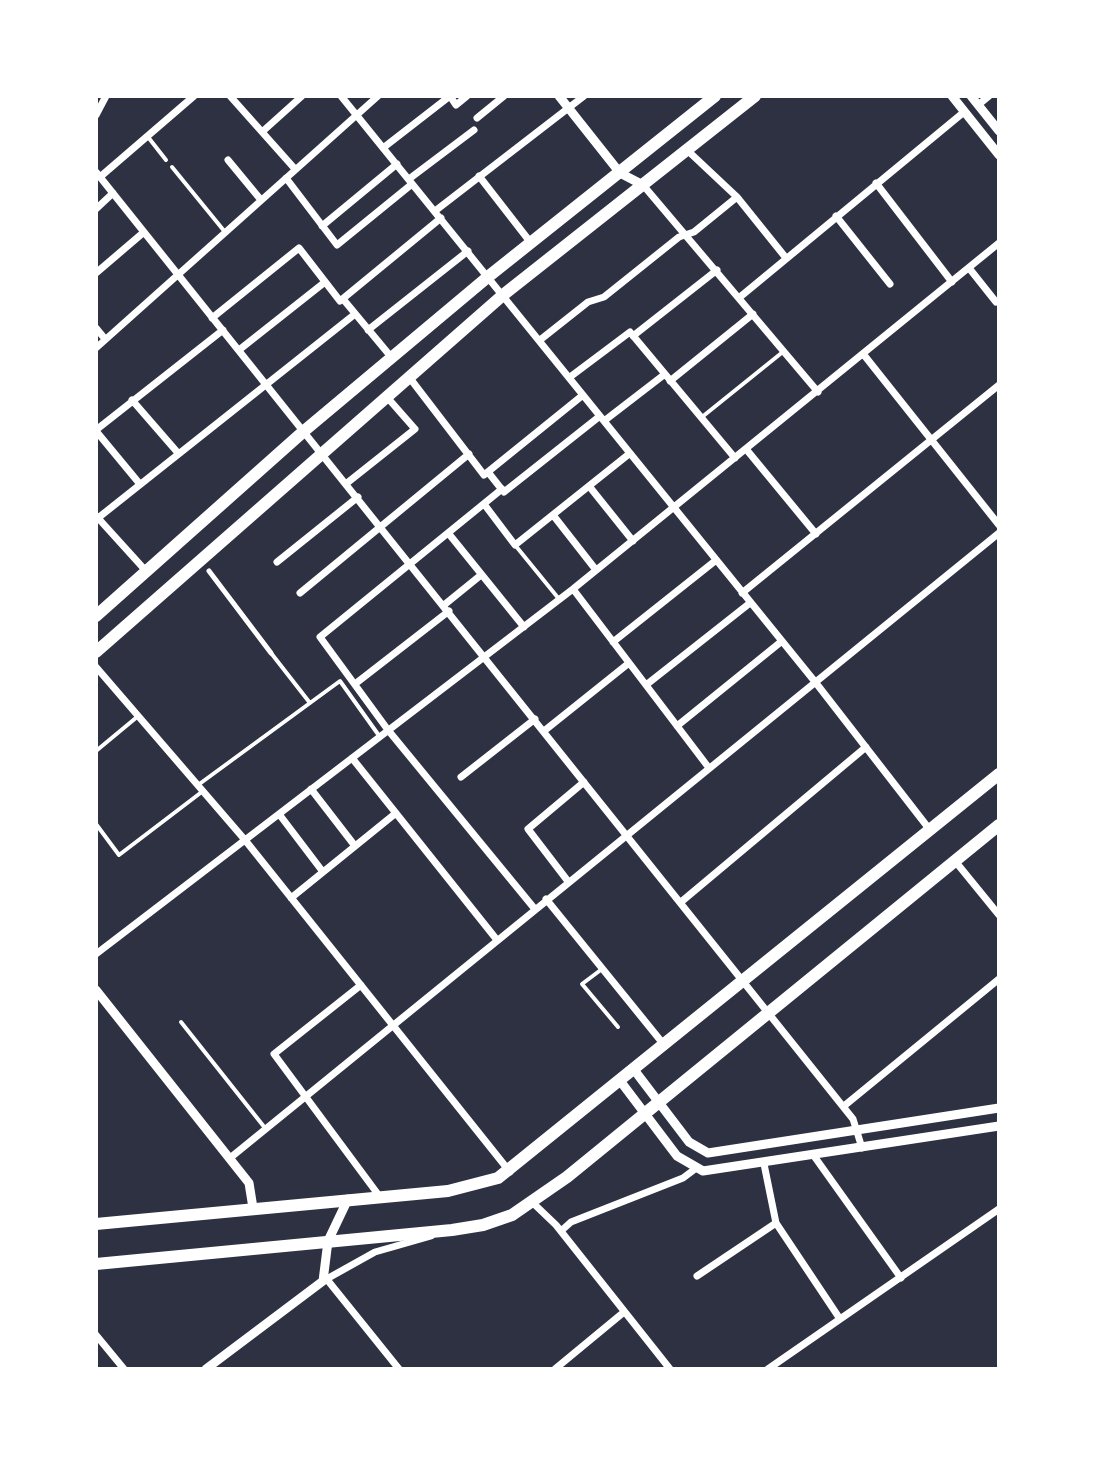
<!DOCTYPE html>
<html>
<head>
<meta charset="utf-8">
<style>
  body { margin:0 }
  #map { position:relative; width:1095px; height:1465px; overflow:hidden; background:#2d3142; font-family:"Roboto Serif",serif }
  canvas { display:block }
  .frame { position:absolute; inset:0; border:98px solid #fff; pointer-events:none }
</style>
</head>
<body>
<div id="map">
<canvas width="1095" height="1465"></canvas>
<div class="frame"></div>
</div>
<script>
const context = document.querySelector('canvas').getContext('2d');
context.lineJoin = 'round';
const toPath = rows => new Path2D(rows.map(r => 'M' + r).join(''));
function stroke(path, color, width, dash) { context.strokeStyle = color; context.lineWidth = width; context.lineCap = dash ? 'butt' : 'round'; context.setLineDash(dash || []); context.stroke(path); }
const service = toPath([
  [148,137,166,160],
  [172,167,225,232],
  [702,417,784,351],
  [515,545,559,599],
  [271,653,310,703],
  [96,751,137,717],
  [198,785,340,681,380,737],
  [96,824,119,855,203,791],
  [602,969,582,984,618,1027],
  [181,1022,265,1128]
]);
const pedestrian = toPath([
  [209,571,271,653]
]);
const minor = toPath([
  [230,96,295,169],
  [341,96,816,683,930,830],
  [978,105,989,96],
  [96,115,106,96],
  [477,118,504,96],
  [262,132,302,96],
  [383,148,450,96,456,105,467,96],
  [687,150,737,197,786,258],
  [228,160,261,200],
  [96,172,853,1119,862,1148],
  [479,176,531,243],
  [100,177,194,96],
  [286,178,337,245,412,184],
  [409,179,474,130],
  [876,183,952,282],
  [643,185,818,392],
  [96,209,113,193],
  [435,211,584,96],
  [836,216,890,284],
  [322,226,397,164],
  [969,268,996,302],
  [96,273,144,232],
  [740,297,964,112],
  [343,299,392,358],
  [212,318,299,248,340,301,441,218],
  [96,328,105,339],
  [368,330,468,251],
  [633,336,717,270],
  [540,340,588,302,604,297,679,237,694,232,737,197],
  [96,348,378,96],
  [239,350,325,282],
  [864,355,999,525],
  [409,377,484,475,583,395],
  [570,377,630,332,735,458],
  [670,381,753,314],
  [132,400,178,453],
  [604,421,665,374],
  [96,430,223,330],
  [96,431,139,483],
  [746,449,816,534],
  [488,472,503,491],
  [347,483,415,429,386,396],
  [589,486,633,541],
  [502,489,320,637,388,730,534,908],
  [504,492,600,416],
  [484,504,515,545,629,454],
  [553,515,596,570],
  [96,516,98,518,355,314],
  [98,518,146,571],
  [449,534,524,627],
  [277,562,358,497],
  [573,589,709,768],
  [300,593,469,454],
  [742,593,999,385],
  [444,605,481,575],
  [613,642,715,561],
  [96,667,245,840,510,1172],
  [355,684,449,611],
  [646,685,750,603],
  [677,726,782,641],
  [544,731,629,663],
  [352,758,497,940],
  [461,777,535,719],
  [311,789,355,846],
  [279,814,323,872],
  [955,861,999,915],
  [567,880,528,829,584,782],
  [291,898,396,813],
  [546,899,665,1046],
  [681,902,866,747],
  [96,954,573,589,999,243],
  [361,985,274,1054,380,1197],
  [844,1106,999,979],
  [814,1156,901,1278],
  [230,1158,999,533],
  [764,1164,776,1223,840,1319],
  [533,1203,556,1225,670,1369],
  [561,1231,571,1222,683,1178,695,1169],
  [697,1276,776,1223],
  [325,1277,399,1369],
  [323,1281,375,1252,431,1236],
  [96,1335,124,1369],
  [555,1369,624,1312],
  [768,1369,999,1209]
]);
const tertiary = toPath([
  [559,96,620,173,643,185],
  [952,96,999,155],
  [971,96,999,131],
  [96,990,249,1183,253,1208],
  [635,1071,689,1142,708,1153,999,1108],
  [621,1082,677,1156,703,1171,999,1126],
  [206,1369,323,1281,328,1241,348,1199]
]);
const primary = toPath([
  [96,616,304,431,489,276,715,96],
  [96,652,503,295,755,96]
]);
const trunk = toPath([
  [96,1224,448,1191,498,1178,999,774],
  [96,1264,452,1230,483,1225,512,1215,567,1177,999,825]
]);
stroke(service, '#fff', 4);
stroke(pedestrian, '#fff', 5);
stroke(minor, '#fff', 7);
stroke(tertiary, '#fff', 9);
stroke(primary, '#fff', 12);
stroke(trunk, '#fff', 12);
</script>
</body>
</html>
